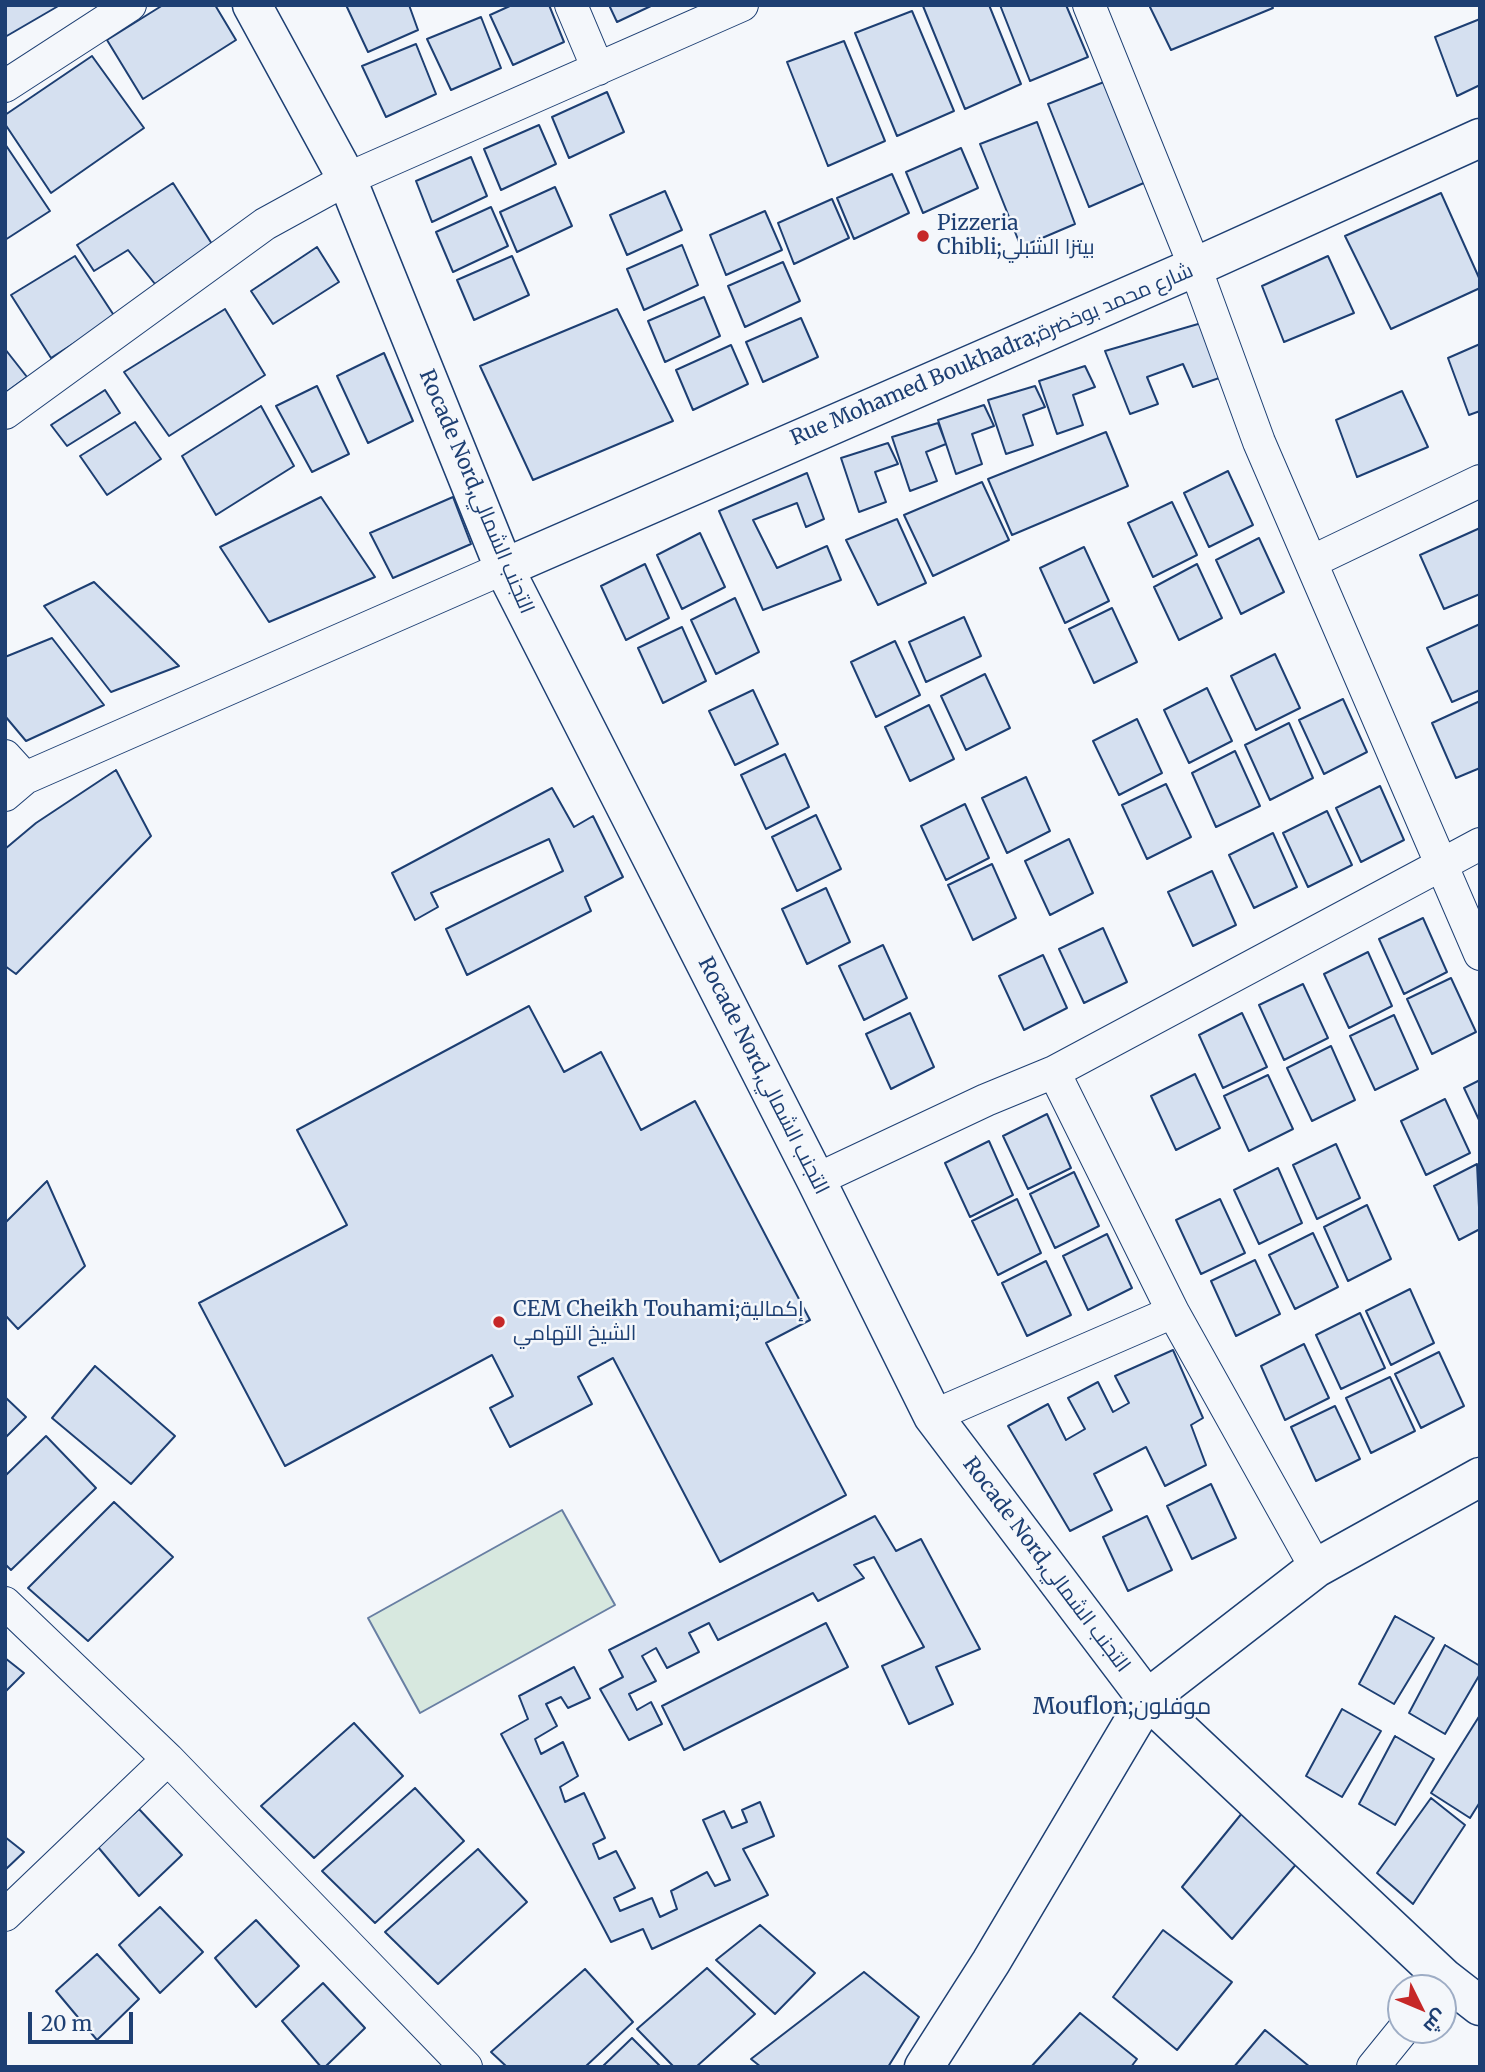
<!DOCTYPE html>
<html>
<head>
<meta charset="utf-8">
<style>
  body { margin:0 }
  #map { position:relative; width:1485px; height:2072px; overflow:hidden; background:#f4f7fb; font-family:Merriweather,Cairo,serif }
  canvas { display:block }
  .frame { position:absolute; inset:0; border:7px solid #1d3f73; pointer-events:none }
  .north { position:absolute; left:1387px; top:1974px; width:70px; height:70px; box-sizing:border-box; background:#f4f7fb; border:2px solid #9eadc5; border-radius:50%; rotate:133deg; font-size:19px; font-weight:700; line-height:28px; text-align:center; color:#1d3f73 }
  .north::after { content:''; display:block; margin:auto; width:24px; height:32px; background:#c62828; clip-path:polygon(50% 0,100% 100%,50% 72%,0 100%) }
  .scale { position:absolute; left:28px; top:2012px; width:105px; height:32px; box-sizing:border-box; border:4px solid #1d3f73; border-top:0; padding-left:9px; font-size:21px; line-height:24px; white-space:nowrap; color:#1d3f73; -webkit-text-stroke:5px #f4f7fb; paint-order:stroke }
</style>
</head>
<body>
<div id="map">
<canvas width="1485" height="2072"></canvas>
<div class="frame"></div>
<div class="north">ش</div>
<div class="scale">20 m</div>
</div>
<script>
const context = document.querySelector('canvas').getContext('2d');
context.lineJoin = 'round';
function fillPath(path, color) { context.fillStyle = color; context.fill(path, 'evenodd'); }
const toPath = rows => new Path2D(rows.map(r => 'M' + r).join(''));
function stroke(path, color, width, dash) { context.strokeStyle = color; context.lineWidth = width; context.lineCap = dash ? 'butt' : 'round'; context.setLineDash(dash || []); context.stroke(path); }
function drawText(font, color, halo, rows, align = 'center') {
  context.font = font + ' Merriweather,Cairo,serif'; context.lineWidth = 5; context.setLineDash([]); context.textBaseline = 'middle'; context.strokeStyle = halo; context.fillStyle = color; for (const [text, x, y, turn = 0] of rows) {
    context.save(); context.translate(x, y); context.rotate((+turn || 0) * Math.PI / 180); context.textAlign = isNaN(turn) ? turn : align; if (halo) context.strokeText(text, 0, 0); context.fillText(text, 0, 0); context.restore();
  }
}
const green = toPath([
  [562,1510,615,1605,420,1713,368,1618,562,1510]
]);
const building = toPath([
  [5,5,60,5,5,37,5,5],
  [163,5,215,5,236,40,143,99,107,40,163,5],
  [346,5,409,5,418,30,368,52,346,5],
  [512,5,549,5,564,42,513,65,490,15,512,5],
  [609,5,653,5,617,22,609,5],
  [989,5,1021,84,965,109,923,6,989,5],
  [1000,5,1066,5,1088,57,1030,81,1000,5],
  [1149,5,1271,5,1273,8,1171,50,1149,5],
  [912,11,954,111,897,136,855,33,912,11],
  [481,17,501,68,451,90,427,39,481,17],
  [1480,19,1480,85,1457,96,1435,37,1480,19],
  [844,41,885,141,828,166,787,62,844,41],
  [416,44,436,94,386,117,362,66,416,44],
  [92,56,144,128,51,193,5,124,5,115,92,56],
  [1104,82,1146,182,1089,207,1048,104,1104,82],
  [607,92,624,132,569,158,552,117,607,92],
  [1037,122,1075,224,1021,247,980,144,1037,122],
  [539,125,556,164,501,190,484,149,539,125],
  [5,144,50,211,5,240,5,144],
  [961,148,978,188,923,213,906,172,961,148],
  [471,157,487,196,432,222,416,181,471,157],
  [892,174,909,213,854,239,837,198,892,174],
  [173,183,212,244,155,284,128,250,94,271,77,245,173,183],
  [555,187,572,226,517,252,500,212,555,187],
  [665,191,682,230,627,255,610,215,665,191],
  [1441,193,1480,280,1480,288,1391,329,1345,236,1441,193],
  [832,199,849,238,794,264,778,223,832,199],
  [491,207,508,246,453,272,436,232,491,207],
  [765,211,782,250,726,275,710,235,765,211],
  [682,245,698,285,644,310,627,269,682,245],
  [317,247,339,282,273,324,251,291,317,247],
  [75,256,115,317,51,358,11,295,75,256],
  [512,256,529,295,474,320,457,280,512,256],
  [1328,256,1354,313,1284,342,1262,286,1328,256],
  [783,262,800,301,745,327,728,286,783,262],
  [704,297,720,336,665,362,648,321,704,297],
  [225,309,265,375,169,436,124,372,225,309],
  [617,309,673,421,533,480,480,366,617,309],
  [801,318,818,357,763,382,746,342,801,318],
  [1205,322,1225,376,1193,387,1183,364,1147,377,1158,404,1130,414,1105,351,1205,322],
  [1480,344,1480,411,1469,415,1448,358,1480,344],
  [731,345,748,384,693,410,676,370,731,345],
  [5,349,27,377,5,393,5,349],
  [384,353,413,421,368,443,337,376,384,353],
  [1085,366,1095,387,1073,395,1083,425,1057,434,1039,381,1085,366],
  [317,386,349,454,312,472,276,406,317,386],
  [1035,386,1045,407,1023,415,1033,445,1006,454,988,400,1035,386],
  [105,390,120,413,67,446,51,425,105,390],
  [1402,391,1428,447,1357,477,1336,420,1402,391],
  [984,405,994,426,972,434,982,464,956,474,938,420,984,405],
  [261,406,294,466,216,515,182,456,261,406],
  [135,422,161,459,107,495,80,456,135,422],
  [938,423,946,444,926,452,937,481,910,491,892,437,938,423],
  [1106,432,1128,486,1012,535,988,479,1106,432],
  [888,443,898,464,875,472,886,502,859,512,841,458,888,443],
  [1228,471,1253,525,1209,547,1184,493,1228,471],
  [807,473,824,519,806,527,797,503,753,520,777,568,827,546,841,580,763,610,719,511,807,473],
  [982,482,1009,540,933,576,904,515,982,482],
  [321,497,375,577,269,622,220,547,321,497],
  [453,497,471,544,393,578,370,533,453,497],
  [1172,502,1197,555,1153,577,1128,523,1172,502],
  [897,519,926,583,878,605,846,540,897,519],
  [1480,528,1480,594,1444,609,1420,555,1480,528],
  [700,533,725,587,682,609,657,555,700,533],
  [1259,538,1284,592,1241,614,1216,560,1259,538],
  [1084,547,1109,601,1065,623,1040,568,1084,547],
  [645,564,669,618,626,640,601,586,645,564],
  [1197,564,1222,618,1179,640,1154,587,1197,564],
  [94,582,179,666,111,692,44,606,94,582],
  [735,598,759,652,716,674,691,620,735,598],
  [1112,608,1137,662,1094,683,1069,629,1112,608],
  [964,617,981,656,926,682,909,642,964,617],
  [1480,624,1480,690,1452,702,1427,648,1480,624],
  [682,627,706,681,663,703,638,648,682,627],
  [52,638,104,705,26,741,5,716,5,657,52,638],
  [895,641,920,695,876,717,851,662,895,641],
  [1275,654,1300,708,1256,730,1231,676,1275,654],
  [985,674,1010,728,966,750,941,696,985,674],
  [1207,688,1232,741,1189,763,1164,710,1207,688],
  [753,690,778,744,735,765,709,711,753,690],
  [1343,699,1367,752,1324,774,1299,720,1343,699],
  [1480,701,1480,768,1456,778,1432,723,1480,701],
  [929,705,954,759,910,781,885,727,929,705],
  [1137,719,1162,773,1119,795,1093,741,1137,719],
  [1289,723,1313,778,1270,800,1245,745,1289,723],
  [1235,751,1260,806,1216,827,1192,773,1235,751],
  [785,754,809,807,766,829,741,775,785,754],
  [116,770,151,836,16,974,5,966,5,849,36,823,116,770],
  [1026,777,1050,831,1007,853,982,798,1026,777],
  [1166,784,1191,837,1147,859,1122,805,1166,784],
  [1380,786,1404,840,1361,862,1336,808,1380,786],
  [552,788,574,827,593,816,623,877,585,897,591,911,467,975,446,929,563,871,549,839,431,893,438,907,415,920,392,873,552,788],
  [965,804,989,858,946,880,921,826,965,804],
  [1327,811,1352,865,1308,887,1283,833,1327,811],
  [816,815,841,869,797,891,772,837,816,815],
  [1273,833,1297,887,1254,908,1229,855,1273,833],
  [1069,839,1093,893,1050,915,1025,861,1069,839],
  [992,864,1016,918,973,940,948,885,992,864],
  [1212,871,1236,925,1193,946,1168,892,1212,871],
  [826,888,850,942,807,964,782,909,826,888],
  [1423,918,1447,972,1404,994,1379,939,1423,918],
  [1103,928,1127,982,1084,1003,1059,949,1103,928],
  [883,945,907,998,864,1020,839,966,883,945],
  [1368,952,1392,1006,1349,1028,1324,974,1368,952],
  [1043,955,1067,1008,1024,1030,999,976,1043,955],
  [1451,978,1476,1032,1432,1054,1407,999,1451,978],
  [1303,984,1328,1038,1284,1060,1259,1005,1303,984],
  [529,1006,564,1072,601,1052,641,1130,695,1101,810,1320,766,1343,846,1495,720,1562,613,1358,578,1377,592,1404,510,1447,490,1408,513,1396,492,1355,285,1466,199,1303,347,1225,297,1130,529,1006],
  [910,1013,934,1067,891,1089,866,1034,910,1013],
  [1242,1013,1267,1067,1223,1088,1199,1035,1242,1013],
  [1394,1015,1418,1069,1375,1090,1350,1036,1394,1015],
  [1331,1046,1355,1100,1312,1121,1287,1068,1331,1046],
  [1195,1074,1220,1128,1176,1150,1151,1096,1195,1074],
  [1268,1075,1293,1129,1249,1151,1224,1096,1268,1075],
  [1480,1080,1480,1122,1464,1088,1480,1080],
  [1445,1099,1470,1153,1426,1175,1401,1121,1445,1099],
  [1047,1114,1071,1168,1028,1189,1003,1136,1047,1114],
  [989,1141,1013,1195,970,1217,945,1163,989,1141],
  [1336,1144,1360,1198,1317,1219,1293,1165,1336,1144],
  [1477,1164,1480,1229,1459,1240,1434,1186,1477,1164],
  [1278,1168,1302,1223,1259,1244,1234,1190,1278,1168],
  [1074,1172,1099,1226,1055,1248,1030,1194,1074,1172],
  [47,1181,85,1266,18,1329,5,1315,5,1223,47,1181],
  [1017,1199,1041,1253,998,1275,972,1221,1017,1199],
  [1220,1199,1245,1253,1201,1274,1176,1220,1220,1199],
  [1367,1205,1391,1259,1348,1281,1324,1227,1367,1205],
  [1313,1233,1338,1287,1295,1309,1269,1255,1313,1233],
  [1107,1234,1132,1288,1088,1310,1063,1256,1107,1234],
  [1255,1260,1280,1314,1236,1336,1211,1281,1255,1260],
  [1046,1261,1071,1315,1027,1336,1002,1283,1046,1261],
  [1410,1289,1434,1343,1391,1365,1366,1311,1410,1289],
  [1360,1313,1385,1368,1341,1389,1316,1335,1360,1313],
  [1304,1344,1329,1398,1285,1420,1261,1366,1304,1344],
  [1173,1350,1203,1418,1191,1425,1206,1465,1165,1486,1146,1447,1094,1474,1112,1510,1070,1531,1008,1426,1048,1404,1066,1440,1085,1429,1068,1398,1098,1382,1113,1412,1129,1403,1115,1376,1173,1350],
  [1439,1352,1464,1406,1421,1428,1395,1374,1439,1352],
  [95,1366,175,1436,131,1484,52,1418,95,1366],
  [1390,1377,1415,1431,1371,1453,1346,1398,1390,1377],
  [5,1397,26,1417,5,1438,5,1397],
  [1335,1406,1360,1459,1316,1481,1291,1427,1335,1406],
  [46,1436,96,1488,11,1570,5,1564,5,1476,46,1436],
  [1211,1484,1236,1538,1192,1559,1167,1506,1211,1484],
  [114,1502,173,1557,88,1641,28,1588,114,1502],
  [875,1516,896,1551,921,1539,980,1649,936,1667,953,1704,909,1724,882,1666,924,1647,874,1557,854,1565,864,1578,818,1601,813,1593,718,1640,709,1623,689,1633,699,1652,667,1668,656,1648,642,1656,656,1681,629,1694,637,1710,651,1702,662,1724,629,1740,600,1689,623,1677,609,1650,875,1516],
  [1147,1516,1172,1570,1128,1591,1103,1537,1147,1516],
  [1395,1616,1434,1638,1394,1704,1359,1684,1395,1616],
  [826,1623,848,1667,684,1750,662,1706,826,1623],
  [1445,1645,1480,1666,1480,1674,1445,1734,1409,1713,1445,1645],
  [5,1658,24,1673,5,1692,5,1658],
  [574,1667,590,1698,568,1708,561,1697,546,1704,557,1726,535,1739,541,1754,563,1742,578,1776,560,1787,565,1802,584,1793,605,1838,593,1844,599,1859,616,1851,635,1888,614,1898,620,1911,652,1898,660,1917,677,1909,671,1891,707,1872,715,1886,730,1880,703,1820,724,1811,732,1828,747,1822,742,1810,760,1802,774,1836,743,1849,768,1895,652,1949,643,1929,611,1942,501,1734,528,1719,519,1696,574,1667],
  [1342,1709,1381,1731,1342,1797,1306,1776,1342,1709],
  [1480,1715,1480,1802,1470,1818,1431,1793,1480,1715],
  [354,1723,403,1776,314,1858,261,1806,354,1723],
  [1395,1736,1434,1759,1395,1825,1359,1804,1395,1736],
  [415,1788,464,1841,375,1923,322,1871,415,1788],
  [1431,1798,1465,1825,1413,1904,1377,1873,1431,1798],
  [1247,1807,1298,1862,1232,1939,1182,1887,1247,1807],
  [139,1809,182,1855,139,1896,98,1847,139,1809],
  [5,1837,24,1852,5,1870,5,1837],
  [478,1849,527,1902,438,1984,385,1932,478,1849],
  [160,1907,203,1952,160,1993,119,1945,160,1907],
  [256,1920,299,1966,256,2007,215,1958,256,1920],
  [760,1925,815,1973,775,2014,716,1960,760,1925],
  [1163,1930,1232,1982,1177,2050,1113,1997,1163,1930],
  [97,1954,139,1999,97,2040,56,1991,97,1954],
  [707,1968,755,2014,696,2067,674,2067,637,2029,707,1968],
  [585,1969,633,2022,585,2067,507,2067,491,2052,585,1969],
  [864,1972,919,2017,888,2067,761,2067,751,2059,864,1972],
  [323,1983,365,2028,325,2067,321,2067,282,2021,323,1983],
  [1080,2013,1137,2059,1131,2067,1031,2067,1080,2013],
  [1265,2030,1310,2067,1234,2067,1265,2030],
  [632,2038,661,2067,602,2067,632,2038]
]);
const street = toPath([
  [571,5,598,69],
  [1089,5,1195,267,1259,442,1480,954],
  [5,86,130,5],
  [5,413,265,224,347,179,742,5],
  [1311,562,1480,481],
  [5,756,25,778,5,795],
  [25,778,504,568],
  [1054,1072,1173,1312,1316,1568],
  [816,1180,986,1100,1054,1072,1480,844],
  [933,1416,1173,1312],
  [5,1603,168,1759,466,2067],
  [5,1915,168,1759],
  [1373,2067,1403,2030]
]);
const secondary = toPath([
  [252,5,347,179,504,568,816,1180,933,1416,1147,1699,1444,1978,1480,2006],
  [504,568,1195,267,1480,138],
  [924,2067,991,1962,1147,1699,1316,1568,1480,1477]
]);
const markers = [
  [923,236,7,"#c62828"],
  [499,1322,7,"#c62828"]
];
const poiNames = [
  ["Pizzeria",937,224],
  ["Chibli;بيتزا الشبلي",937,248],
  ["CEM Cheikh Touhami;إكمالية",513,1310],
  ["الشيخ التهامي",513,1334]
];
const streetNames = [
  ["Rue Mohamed Boukhadra;شارع محمد بوخضرة",992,355,-23],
  ["Rocade Nord,التجنب الشمالي",476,492,67],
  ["Rocade Nord,التجنب الشمالي",763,1076,63],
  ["Rocade Nord,التجنب الشمالي",1046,1565,53]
];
const neighbourhoodNames = [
  ["Mouflon;موفلون",1122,1707]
];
fillPath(green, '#d7e8df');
stroke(green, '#687fa3', 2);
fillPath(building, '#d5e0f0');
stroke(building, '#1d3f73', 2);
stroke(street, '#1d3f73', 34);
stroke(secondary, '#1d3f73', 41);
stroke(street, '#f4f7fb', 32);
stroke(secondary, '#f4f7fb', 38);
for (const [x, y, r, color] of markers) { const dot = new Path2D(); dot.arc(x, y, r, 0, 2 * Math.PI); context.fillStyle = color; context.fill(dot); stroke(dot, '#f4f7fb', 2.5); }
drawText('21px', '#1d3f73', '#f4f7fb', poiNames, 'left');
drawText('21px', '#1d3f73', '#f4f7fb', streetNames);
drawText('23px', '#1d3f73', '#f4f7fb', neighbourhoodNames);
</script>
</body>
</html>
